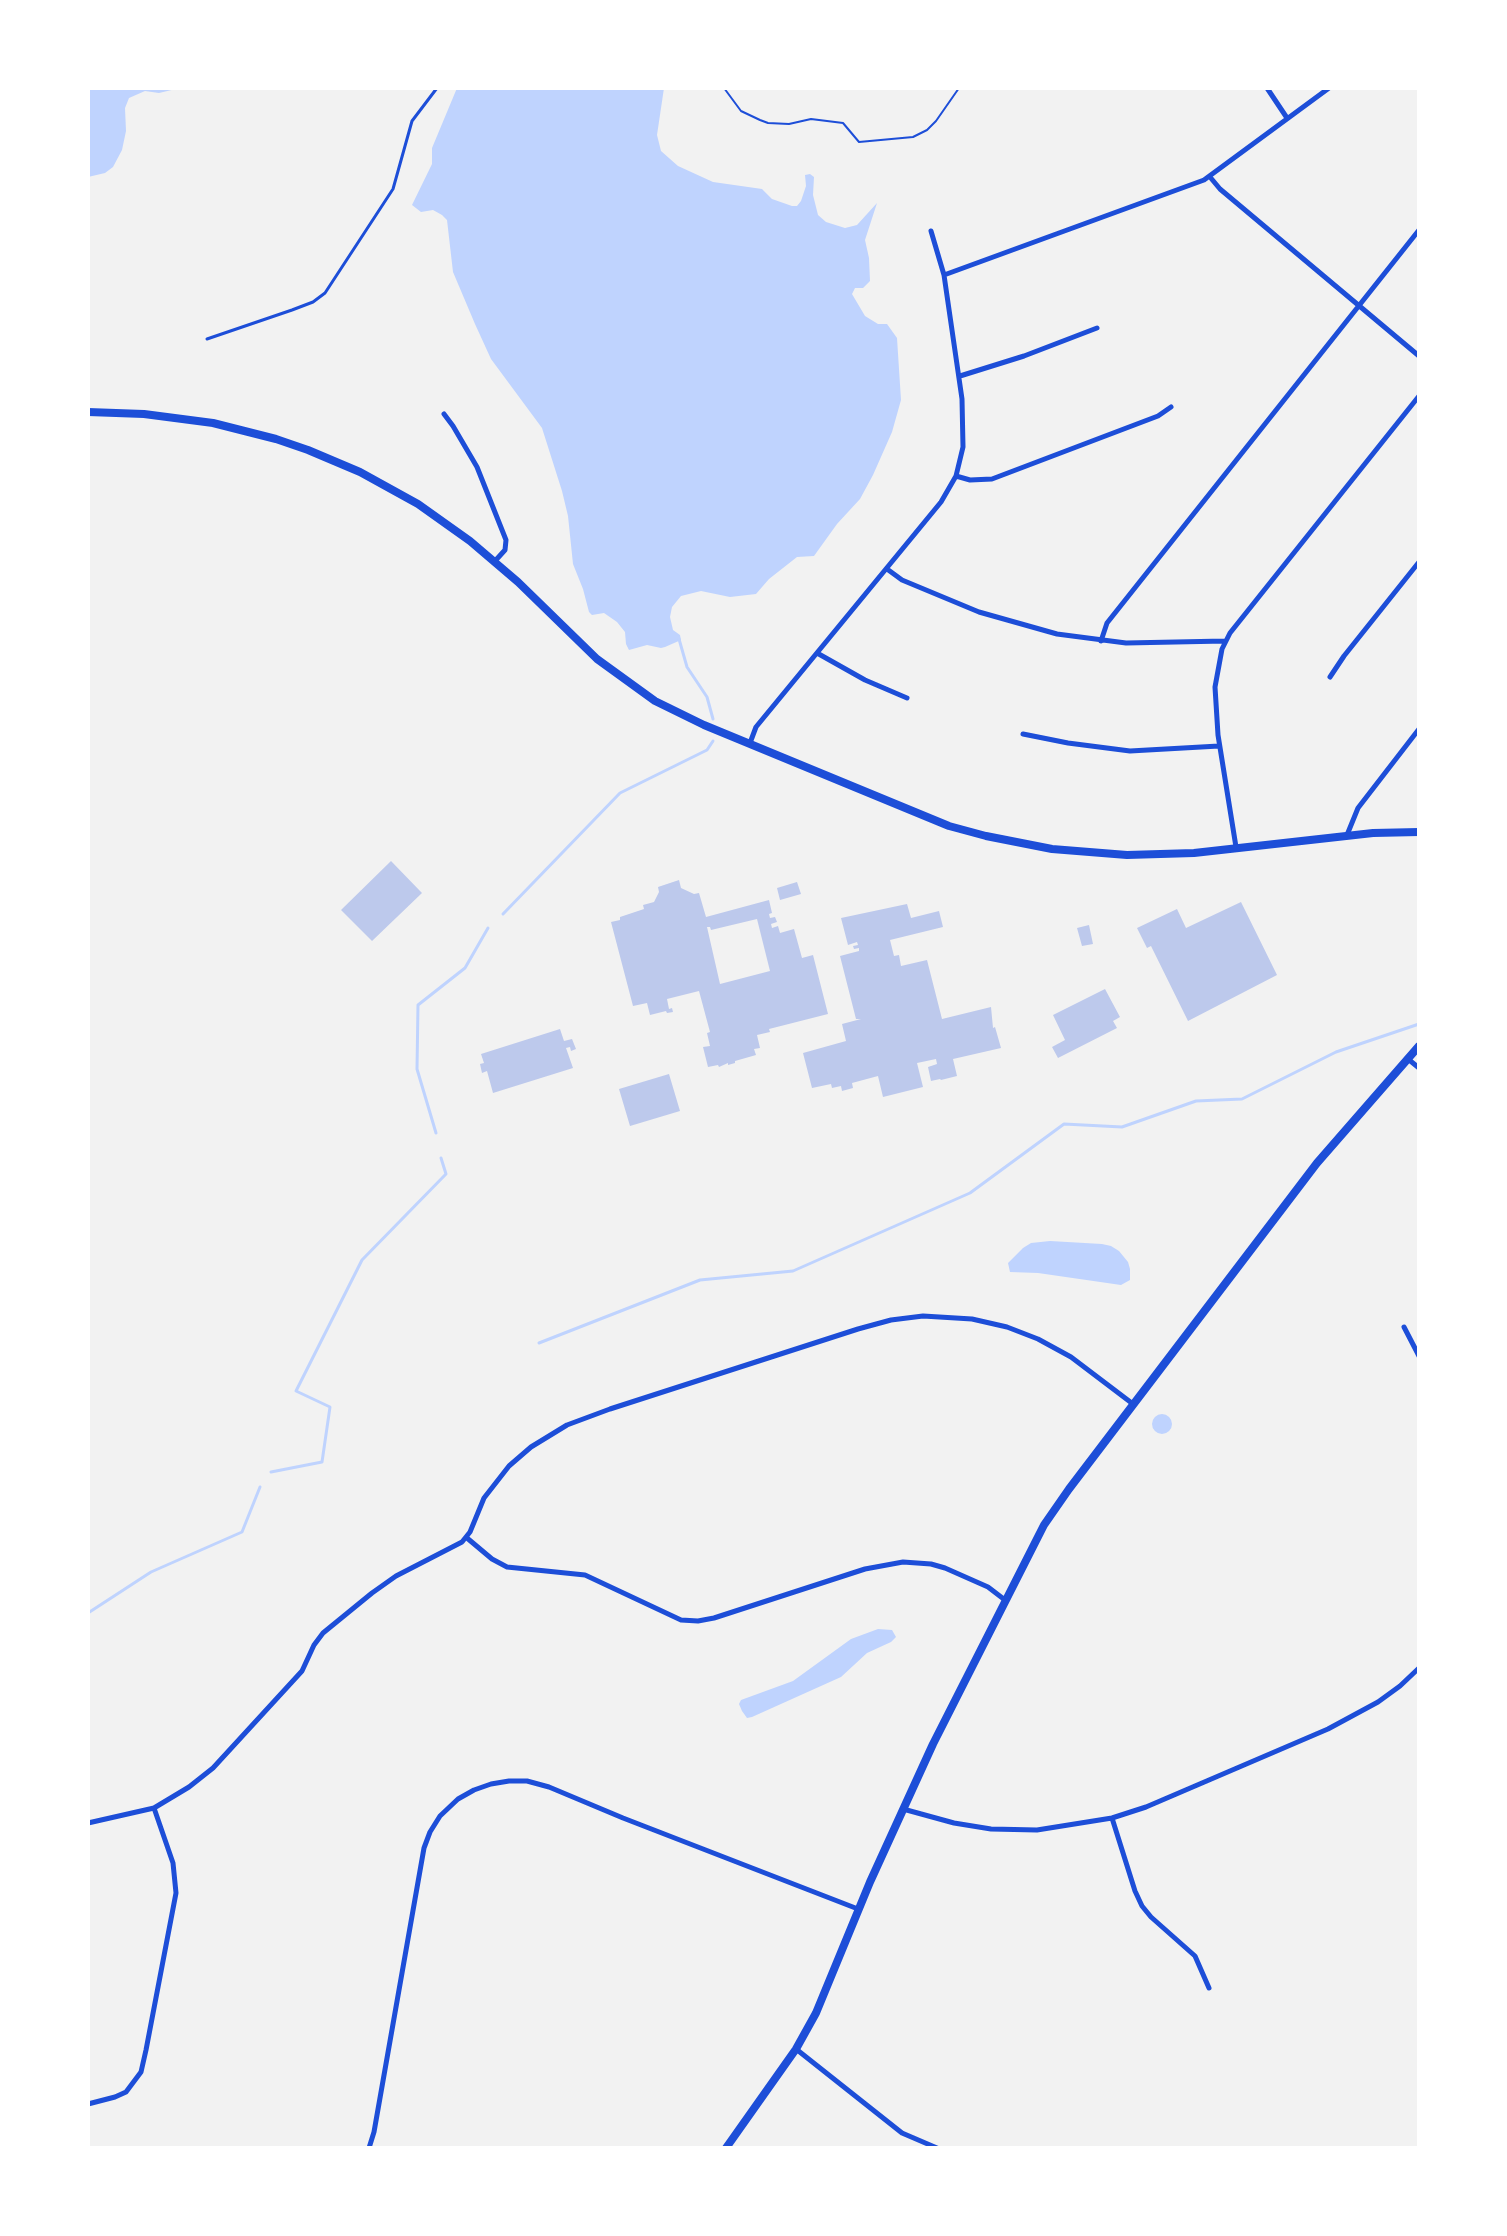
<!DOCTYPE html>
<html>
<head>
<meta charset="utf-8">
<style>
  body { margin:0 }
  #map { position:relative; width:1507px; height:2236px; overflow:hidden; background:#f2f2f2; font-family:"Noto Sans",sans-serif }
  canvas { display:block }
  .frame { position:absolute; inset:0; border:90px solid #fff; pointer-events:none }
</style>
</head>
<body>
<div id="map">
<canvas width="1507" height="2236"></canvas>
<div class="frame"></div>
</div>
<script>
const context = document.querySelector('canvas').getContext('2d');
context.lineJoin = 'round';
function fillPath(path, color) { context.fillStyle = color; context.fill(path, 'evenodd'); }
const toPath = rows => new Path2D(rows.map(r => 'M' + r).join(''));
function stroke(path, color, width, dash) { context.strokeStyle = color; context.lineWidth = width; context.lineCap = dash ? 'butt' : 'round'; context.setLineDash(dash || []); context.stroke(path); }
const water = toPath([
  [88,88,180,88,159,93,145,91,129,98,125,108,126,131,122,150,113,167,105,173,88,177],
  [457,88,664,88,657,135,661,151,678,166,713,182,762,189,772,199,792,206,797,206,801,201,806,186,805,175,810,174,814,177,813,195,818,215,826,222,845,228,857,225,877,203,865,240,869,258,870,281,863,288,855,288,852,294,865,316,878,324,887,324,897,338,901,400,892,432,873,475,860,499,837,524,814,556,797,557,769,579,756,594,730,597,701,591,681,596,672,607,670,617,673,630,680,635,681,640,665,647,661,648,647,645,629,650,626,644,625,632,617,622,604,613,592,615,589,612,583,589,573,564,568,516,562,491,542,428,491,359,475,324,453,272,447,220,442,215,433,210,421,212,412,205,432,164,432,148],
  [1050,1241,1102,1244,1111,1246,1119,1251,1128,1262,1130,1269,1130,1280,1121,1285,1038,1273,1010,1272,1008,1263,1023,1248,1031,1243],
  '1152 1424a10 10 0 1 1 20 0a10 10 0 1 1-20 0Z',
  [878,1629,892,1630,896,1637,891,1642,867,1653,841,1677,752,1717,747,1718,742,1711,739,1704,741,1700,793,1681,851,1639]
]);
const stream = toPath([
  [679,639,687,667,707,697,713,719],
  [503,914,620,793,707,750,713,741],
  [436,1133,417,1069,418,1005,465,968,488,928],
  [539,1343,700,1280,793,1271,970,1193,1064,1124,1122,1127,1196,1101,1242,1099,1336,1052,1419,1024],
  [271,1472,322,1462,330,1407,296,1391,362,1260,446,1174,441,1158],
  [88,1613,151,1572,242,1532,260,1487]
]);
const building = toPath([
  [391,861,422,893,372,941,341,910],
  [679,880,681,888,694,894,699,893,706,917,769,900,772,913,769,914,770,918,775,917,777,922,771,924,772,928,778,926,780,933,794,929,802,958,813,955,828,1014,769,1029,770,1032,757,1035,760,1048,754,1049,756,1055,735,1061,735,1063,728,1065,728,1063,719,1067,718,1065,708,1067,703,1047,710,1046,707,1033,710,1032,699,991,667,999,669,1009,672,1008,673,1012,667,1013,666,1011,650,1015,647,1003,633,1006,611,922,620,920,620,917,644,909,643,905,654,902,659,892,658,887],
  [757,919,770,971,720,984,707,927,710,927,711,930],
  [797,882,801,894,780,900,777,888],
  [1241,902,1277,975,1188,1021,1151,946,1147,948,1137,928,1177,909,1186,928],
  [907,904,911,918,939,911,943,927,890,940,894,956,899,955,901,966,927,960,942,1019,991,1007,993,1028,995,1027,1001,1048,953,1059,957,1076,941,1080,940,1079,931,1081,928,1067,937,1064,936,1059,917,1063,923,1087,883,1097,878,1076,852,1083,853,1088,842,1091,841,1086,832,1088,831,1084,812,1088,803,1053,846,1041,842,1024,861,1019,856,1019,840,956,859,951,859,948,854,949,853,946,858,945,857,942,848,945,841,918],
  [1089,925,1093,944,1082,946,1077,928],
  [1105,989,1120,1017,1113,1021,1117,1028,1058,1058,1052,1047,1065,1040,1053,1015],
  [560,1029,564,1041,572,1039,576,1049,571,1051,570,1047,566,1048,573,1068,493,1093,487,1071,482,1073,480,1064,484,1063,481,1054],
  [669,1074,680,1111,630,1126,619,1089]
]);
const path = toPath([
  [724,88,741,111,760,120,768,123,789,124,811,119,843,123,859,142,913,137,927,130,936,121,959,88]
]);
const service = toPath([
  [207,339,292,310,313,302,325,293,393,189,412,121,437,88]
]);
const minor = toPath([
  [1267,88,1287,118],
  [1210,177,1220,189,1419,356],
  [944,275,1204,180,1329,88],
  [960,376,1024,356,1097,328],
  [444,414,453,426,477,467,506,540,505,550,495,561],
  [956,476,970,480,992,479,1158,416,1171,407],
  [887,569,902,580,979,612,1057,634,1126,643,1225,641],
  [1101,641,1107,623,1419,230],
  [817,653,865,680,907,698],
  [1330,677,1344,656,1419,562],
  [1023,734,1068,743,1130,751,1219,746],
  [750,743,756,727,941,502,956,476,963,447,962,399,944,275,931,231],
  [1347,835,1358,808,1419,729],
  [1236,847,1218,735,1215,687,1222,649,1230,633,1419,396],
  [1408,1059,1419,1068],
  [1404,1327,1419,1356],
  [467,1538,492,1559,507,1567,585,1575,681,1620,698,1621,714,1618,865,1569,903,1562,931,1564,945,1568,988,1587,1005,1600],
  [903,1809,954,1823,991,1829,1037,1830,1112,1818,1146,1807,1328,1729,1378,1702,1400,1686,1419,1668],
  [1112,1818,1135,1891,1142,1906,1151,1917,1195,1956,1209,1988],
  [88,1823,154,1808,189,1787,213,1768,302,1671,314,1645,323,1633,372,1593,396,1576,462,1542,470,1532,484,1498,509,1466,531,1447,567,1425,610,1409,858,1329,891,1320,923,1316,972,1319,1007,1327,1038,1339,1071,1357,1133,1404],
  [796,2049,902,2133,937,2148],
  [88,2104,115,2097,126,2092,141,2072,146,2050,176,1893,173,1863,154,1808],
  [369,2148,374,2132,424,1848,430,1832,440,1816,458,1799,474,1790,491,1784,509,1781,527,1781,549,1787,623,1818,858,1909]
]);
const secondary = toPath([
  [88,412,144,414,213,423,276,439,308,450,360,472,418,504,470,541,518,582,597,659,655,701,704,725,949,826,986,836,1052,849,1127,855,1194,853,1373,833,1419,832],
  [726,2148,796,2049,816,2013,870,1882,933,1744,1044,1525,1069,1489,1317,1163,1419,1046]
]);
fillPath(water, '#bfd3fe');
stroke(stream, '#bfd3fe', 3);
fillPath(building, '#bdc9ec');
stroke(path, '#1d4ed8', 2);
stroke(service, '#1d4ed8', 3);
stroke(minor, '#1d4ed8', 5);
stroke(secondary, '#1d4ed8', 8);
</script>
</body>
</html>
